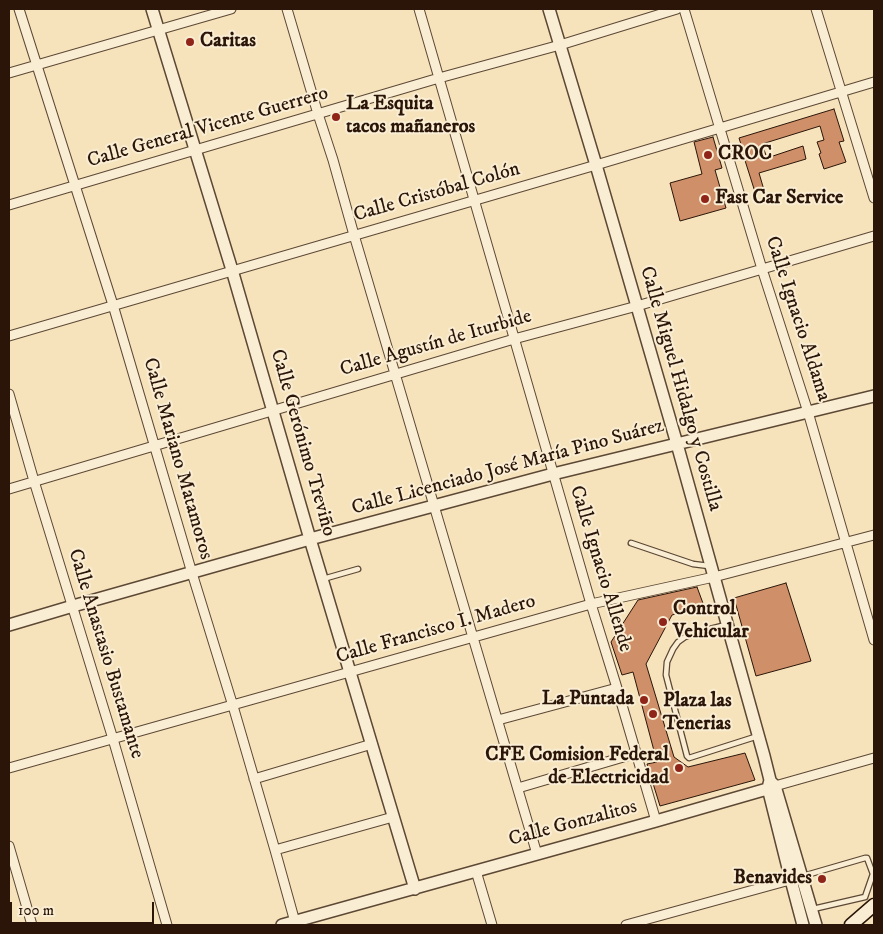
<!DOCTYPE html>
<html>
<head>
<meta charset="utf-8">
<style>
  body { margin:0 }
  #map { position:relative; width:883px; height:934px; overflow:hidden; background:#f6e3bb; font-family:"IM FELL DW Pica",serif }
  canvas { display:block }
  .frame { position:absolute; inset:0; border:10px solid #2a1508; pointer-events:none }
  .scale { position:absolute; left:10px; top:902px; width:144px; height:22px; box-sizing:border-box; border:2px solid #2a1508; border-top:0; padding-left:6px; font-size:15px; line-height:18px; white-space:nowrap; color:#2a1508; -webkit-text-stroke:4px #f9edd3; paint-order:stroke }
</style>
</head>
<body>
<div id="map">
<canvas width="883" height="934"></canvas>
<div class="frame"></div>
<div class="scale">100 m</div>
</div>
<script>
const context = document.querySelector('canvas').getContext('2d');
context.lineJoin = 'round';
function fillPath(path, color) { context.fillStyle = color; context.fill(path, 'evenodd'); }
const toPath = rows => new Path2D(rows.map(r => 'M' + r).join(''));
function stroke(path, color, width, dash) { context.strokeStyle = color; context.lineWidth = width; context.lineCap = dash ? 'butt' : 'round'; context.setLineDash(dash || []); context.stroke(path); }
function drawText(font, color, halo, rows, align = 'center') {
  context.font = font + ' "IM FELL DW Pica",serif'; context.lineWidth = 4; context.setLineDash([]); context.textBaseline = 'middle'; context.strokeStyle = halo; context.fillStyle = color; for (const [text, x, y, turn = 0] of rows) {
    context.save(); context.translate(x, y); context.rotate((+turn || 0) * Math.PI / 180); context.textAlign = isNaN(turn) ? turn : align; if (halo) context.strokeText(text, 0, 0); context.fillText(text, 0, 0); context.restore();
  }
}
const building = toPath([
  [834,109,844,141,839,142,846,162,824,169,819,154,821,153,817,142,824,140,820,126,762,144,767,158,803,146,806,159,759,173,764,190,755,192,742,151,743,151,739,138,834,109],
  [713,137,722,168,715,170,726,208,680,221,670,183,702,174,694,142,713,137],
  [786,583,811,661,756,676,734,598,786,583],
  [697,587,704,606,672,615,646,664,674,757,688,767,745,753,755,780,660,806,647,764,657,762,633,672,622,675,611,642,638,600,697,587]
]);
const service = toPath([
  [631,543,693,564,709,566],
  [323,579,358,569],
  [726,625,702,631,685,637,678,642,673,649,667,662,666,675,687,756,689,758,758,736],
  [803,876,865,858,867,858,873,874,865,897],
  [813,909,865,897]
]);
const minor = toPath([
  [19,9,113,305,192,573,233,706,275,850,295,922],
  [287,9,318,114,333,160,354,235,537,854],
  [419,9,591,604,617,688,656,821],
  [684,9,762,269,808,412,874,640],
  [816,9,874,198],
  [9,73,231,9],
  [9,205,439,78,560,45,677,9],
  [9,336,596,165,874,82],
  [9,394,34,481,113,739,167,925],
  [9,489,514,339,637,306,874,236],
  [498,720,617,688],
  [9,768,591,604,714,577,874,535],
  [254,779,372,744],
  [775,786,874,758],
  [518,788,637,753],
  [9,846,32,925],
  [275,850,393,817],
  [476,871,492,925],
  [626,925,797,878]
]);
const tertiary = toPath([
  [152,9,232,270,310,539,415,889],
  [549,9,596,165,677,444,764,756,770,780,768,788,791,880,803,925],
  [9,625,73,606,310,539,553,474,874,396],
  [771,782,775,786,816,925],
  [282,925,656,821,774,787]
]);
const secondary = toPath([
  [851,925,874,905]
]);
const markers = [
  [190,42,5,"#8f2418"],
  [336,117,5,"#8f2418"],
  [708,155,5,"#8f2418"],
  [705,199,5,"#8f2418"],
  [663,622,5,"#8f2418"],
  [644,700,5,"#8f2418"],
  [653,714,5,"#8f2418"],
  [679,768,5,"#8f2418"],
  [822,879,5,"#8f2418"]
];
const poiNames = [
  ["Caritas",200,42],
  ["La Esquita",346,105],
  ["tacos mañaneros",346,128],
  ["CROC",718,155],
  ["Fast Car Service",715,199],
  ["Control",673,610],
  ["Vehicular",673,633],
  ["La Puntada",634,700,"right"],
  ["Plaza las",663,702],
  ["Tenerias",663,725],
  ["CFE Comision Federal",669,756,"right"],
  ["de Electricidad",669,779,"right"],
  ["Benavides",812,879,"right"]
];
const streetNames = [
  ["Calle General Vicente Guerrero",208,128,-16],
  ["Calle Cristóbal Colón",437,193,-16],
  ["Calle Ignacio Aldama",797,319,72],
  ["Calle Agustín de Iturbide",436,344,-16],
  ["Calle Miguel Hidalgo y Costilla",680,389,74],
  ["Calle Gerónimo Treviño",302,443,74],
  ["Calle Mariano Matamoros",177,459,74],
  ["Calle Licenciado José María Pino Suárez",508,468,-15],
  ["Calle Ignacio Allende",600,569,73],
  ["Calle Francisco I. Madero",436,630,-16],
  ["Calle Anastasio Bustamante",105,654,73],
  ["Calle Gonzalitos",573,824,-15]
];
fillPath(building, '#ce8f69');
stroke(building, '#2a1508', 1);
stroke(service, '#5d4835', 7);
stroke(minor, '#5d4835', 11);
stroke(tertiary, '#5d4835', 14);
stroke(secondary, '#2a1508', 15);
stroke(service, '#f9edd3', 4.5);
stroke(minor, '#f9edd3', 9);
stroke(tertiary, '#f9edd3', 11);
stroke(secondary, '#f9edd3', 12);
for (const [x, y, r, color] of markers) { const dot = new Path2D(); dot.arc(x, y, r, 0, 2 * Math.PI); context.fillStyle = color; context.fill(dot); stroke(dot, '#f9edd3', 2); }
drawText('bold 20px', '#2a1508', '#f9edd3', poiNames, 'left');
drawText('20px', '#2a1508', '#f9edd3', streetNames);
</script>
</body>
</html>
